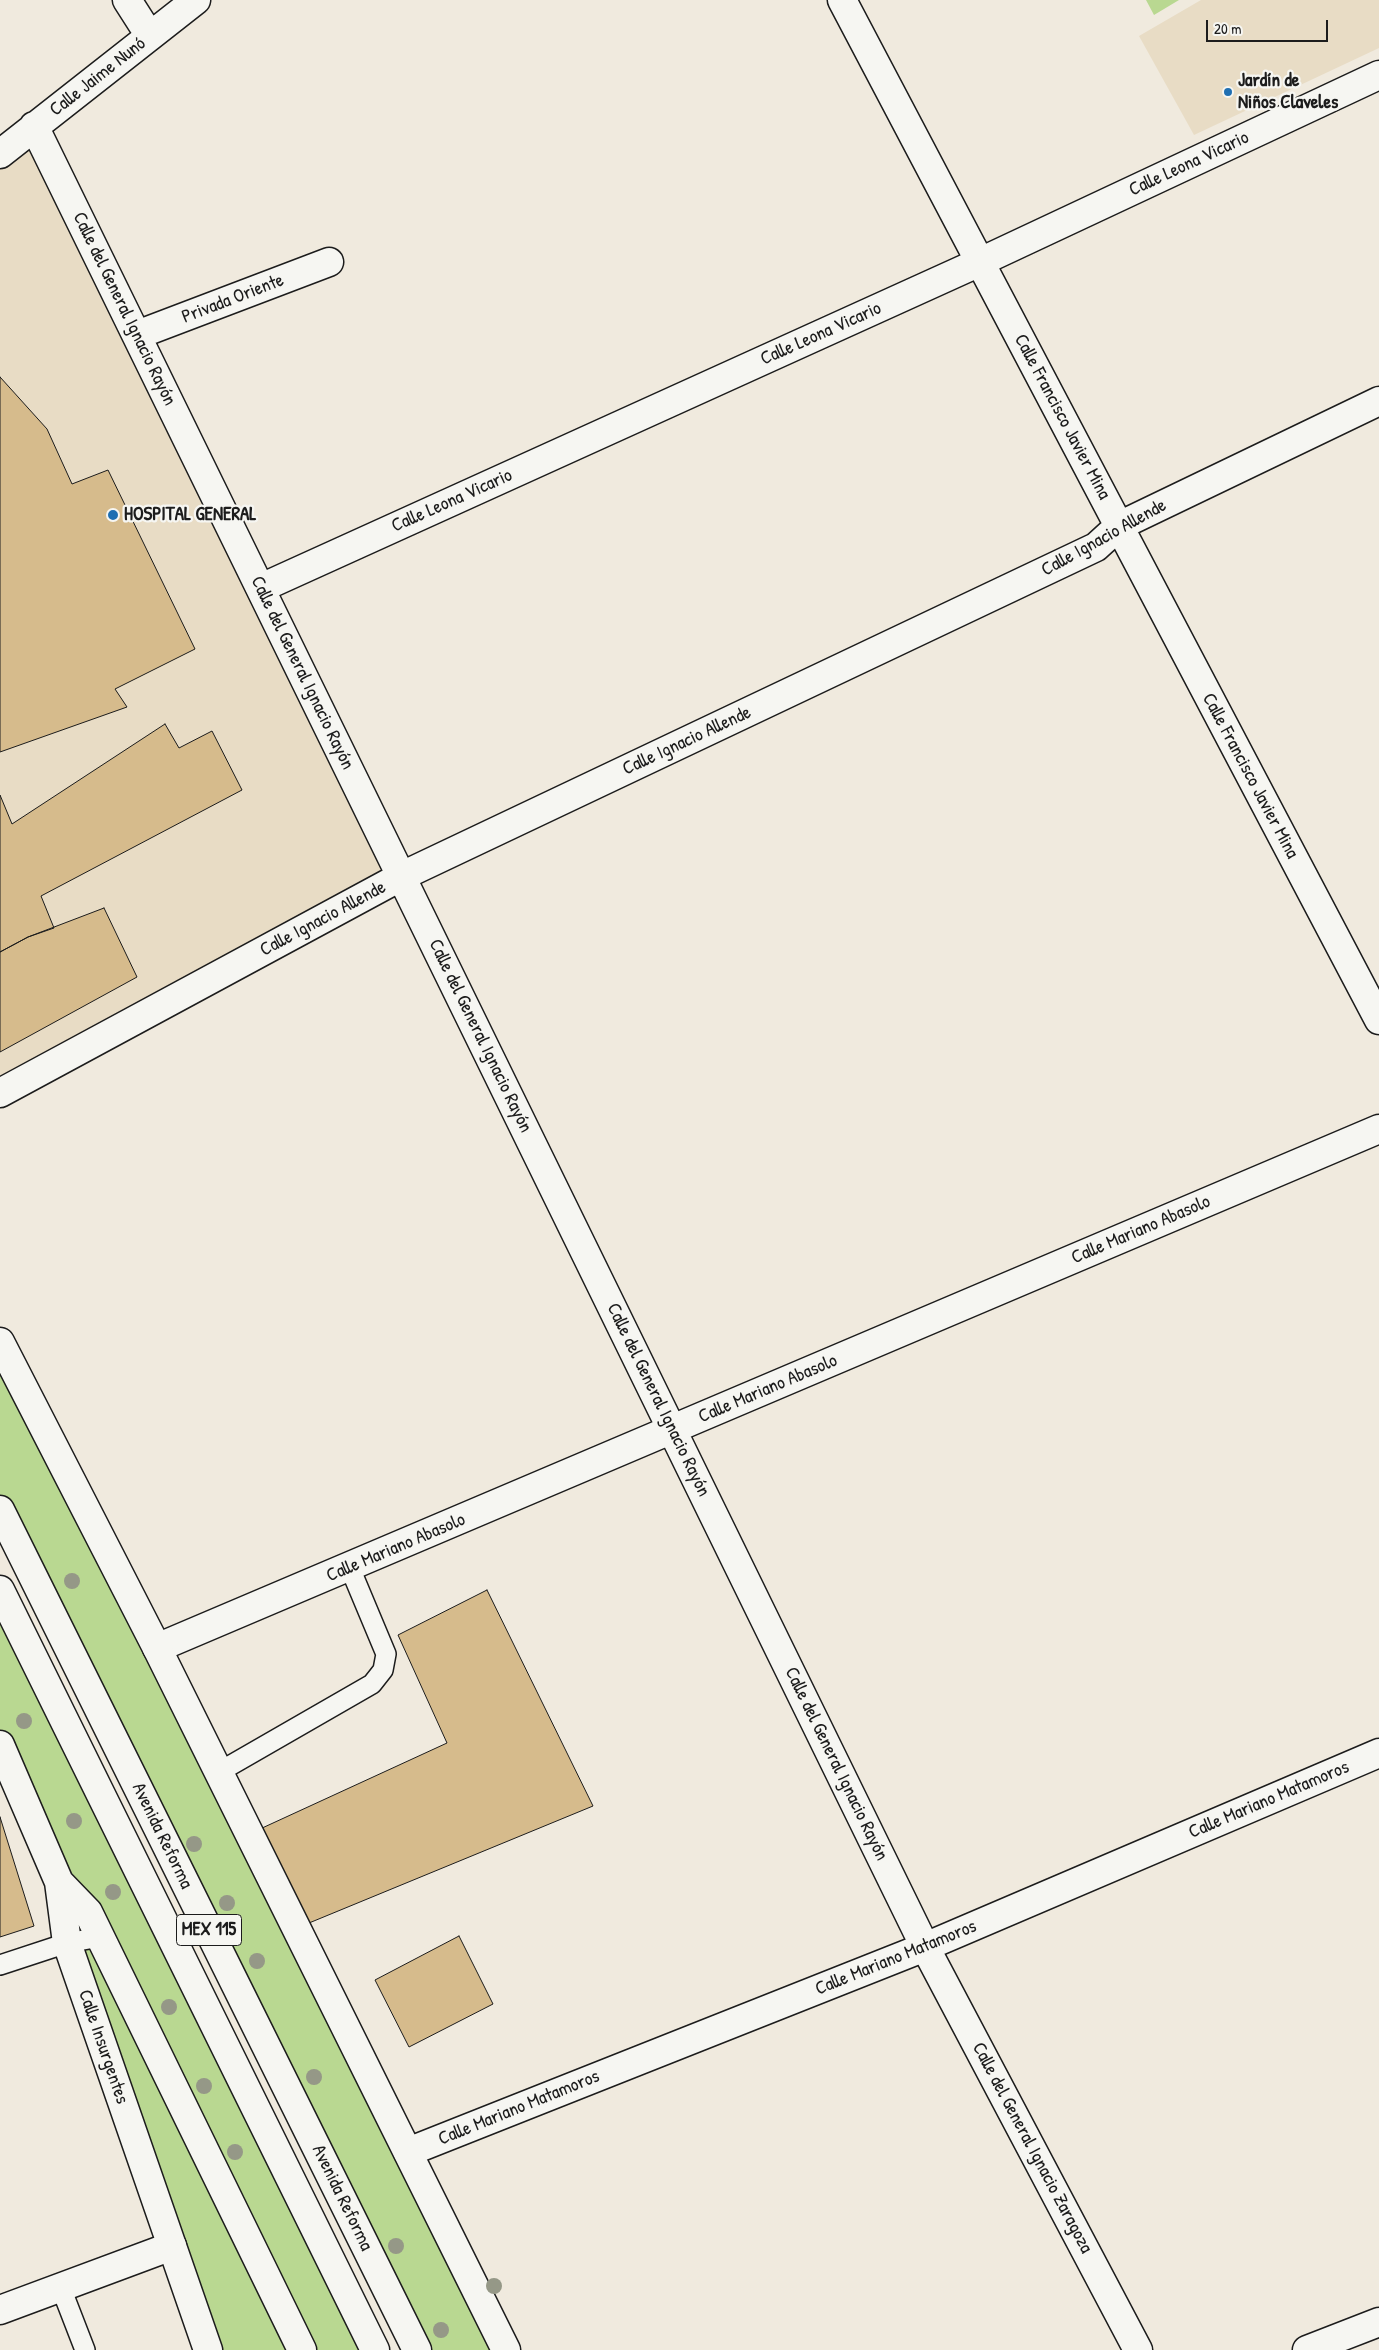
<!DOCTYPE html>
<html>
<head>
<meta charset="utf-8">
<style>
  body { margin:0 }
  #map { position:relative; width:1379px; height:2350px; overflow:hidden; background:#f0eade; font-family:"Patrick Hand",sans-serif }
  canvas { display:block }
  .scale { position:absolute; left:1206px; top:20px; width:122px; height:22px; box-sizing:border-box; border:2px solid #1c1c1c; border-top:0; padding-left:6px; font-size:15px; line-height:18px; white-space:nowrap; color:#1c1c1c; -webkit-text-stroke:4px #f6f6f2; paint-order:stroke }
</style>
</head>
<body>
<div id="map">
<canvas width="1379" height="2350"></canvas>
<div class="scale">20 m</div>
</div>
<script>
const context = document.querySelector('canvas').getContext('2d');
context.lineJoin = 'round';
function fillPath(path, color) { context.fillStyle = color; context.fill(path, 'evenodd'); }
const toPath = rows => new Path2D(rows.map(r => 'M' + r).join(''));
function stroke(path, color, width, dash) { context.strokeStyle = color; context.lineWidth = width; context.lineCap = dash ? 'butt' : 'round'; context.setLineDash(dash || []); context.stroke(path); }
function drawText(font, color, halo, rows, align = 'center') {
  context.font = font + ' "Patrick Hand",sans-serif'; context.lineWidth = 4.5; context.setLineDash([]); context.textBaseline = 'middle'; context.strokeStyle = halo; context.fillStyle = color; for (const [text, x, y, turn = 0] of rows) {
    context.save(); context.translate(x, y); context.rotate((+turn || 0) * Math.PI / 180); context.textAlign = isNaN(turn) ? turn : align; if (halo) context.strokeText(text, 0, 0); context.fillText(text, 0, 0); context.restore();
  }
}
const built = toPath([
  [1201,0,1379,0,1379,48,1194,135,1139,36],
  [34,126,402,876,0,1093,0,154]
]);
const green = toPath([
  [1146,0,1179,0,1154,15],
  [0,1342,506,2350,417,2350,0,1510],
  [0,1590,375,2350,208,2350,0,1745]
]);
const building = toPath([
  [0,377,47,429,72,484,108,470,195,649,115,689,127,707,0,752,0,377],
  [165,724,179,748,212,731,242,790,41,896,54,928,28,937,0,952,0,795,12,824,165,724],
  [104,908,137,977,0,1052,0,952,28,937,104,908],
  [487,1590,593,1806,309,1923,260,1829,447,1743,398,1635,487,1590],
  [0,1817,34,1926,0,1937,0,1817],
  [459,1936,493,2004,409,2047,375,1980,459,1936]
]);
const service = toPath([
  [219,1772,372,1684,383,1670,386,1654,350,1568],
  [0,1965,67,1943,100,1937],
  [61,2288,85,2350]
]);
const minor = toPath([
  [127,0,150,36],
  [842,0,1379,1020],
  [34,126,925,1947,1138,2350],
  [0,154,196,0],
  [137,335,329,262],
  [261,588,980,262,1379,75],
  [0,1093,402,876,1096,547,1119,526,1379,401],
  [157,1648,1379,1129],
  [408,2152,925,1947,1379,1753],
  [0,2310,172,2246],
  [1307,2350,1379,2322]
]);
const tertiary = toPath([
  [0,1342,157,1648,506,2350],
  [0,1745,59,1882,67,1943,208,2350],
  [59,1882,88,1912,302,2350]
]);
const primary = toPath([
  [0,1510,417,2350],
  [0,1590,375,2350]
]);
const trees = [
  [72,1581],
  [24,1721],
  [74,1821],
  [194,1844],
  [113,1892],
  [227,1903],
  [257,1961],
  [169,2007],
  [314,2077],
  [204,2086],
  [235,2152],
  [396,2246],
  [494,2286],
  [441,2330]
];
const markers = [
  [1228,92,5,"#1f6fb2"],
  [113,515,6,"#1f6fb2"]
];
const shields = [
  [209,1930,65]
];
const shieldNames = [
  ["MEX 115",209,1930]
];
const streetNames = [
  ["Calle Jaime Nunó",98,77,-38],
  ["Calle Leona Vicario",1189,164,-25],
  ["Privada Oriente",233,299,-21],
  ["Calle del General Ignacio Rayón",124,309,64],
  ["Calle Leona Vicario",821,334,-24],
  ["Calle Francisco Javier Mina",1062,417,62],
  ["Calle Leona Vicario",452,501,-24],
  ["Calle Ignacio Allende",1104,538,-29],
  ["Calle del General Ignacio Rayón",302,673,64],
  ["Calle Ignacio Allende",687,741,-25],
  ["Calle Francisco Javier Mina",1250,776,62],
  ["Calle Ignacio Allende",323,919,-28],
  ["Calle del General Ignacio Rayón",480,1036,64],
  ["Calle Mariano Abasolo",1141,1230,-23],
  ["Calle Mariano Abasolo",768,1389,-23],
  ["Calle del General Ignacio Rayón",658,1400,64],
  ["Calle Mariano Abasolo",396,1548,-23],
  ["Calle del General Ignacio Rayón",836,1764,64],
  ["Calle Mariano Matamoros",1269,1800,-23],
  ["Avenida Reforma",162,1836,64],
  ["Calle Mariano Matamoros",896,1958,-22],
  ["Calle Insurgentes",103,2047,71],
  ["Calle Mariano Matamoros",519,2108,-22],
  ["Calle del General Ignacio Zaragoza",1032,2148,62],
  ["Avenida Reforma",342,2198,64]
];
const poiNames = [
  ["Jardín de",1238,81],
  ["Niños Claveles",1238,103],
  ["HOSPITAL GENERAL",124,515]
];
fillPath(built, '#e8dcc5');
fillPath(green, '#b9d891');
fillPath(building, '#d6bb8c');
stroke(building, '#1c1c1c', 1);
stroke(service, '#1c1c1c', 22);
stroke(minor, '#1c1c1c', 31);
stroke(tertiary, '#1c1c1c', 31);
stroke(primary, '#1c1c1c', 31);
stroke(service, '#f6f6f2', 19);
stroke(minor, '#f6f6f2', 28);
stroke(tertiary, '#f6f6f2', 28);
stroke(primary, '#f6f6f2', 28);
context.fillStyle = '#959887';
for (const [x, y] of trees) { context.beginPath(); context.arc(x, y, 8, 0, 2 * Math.PI); context.fill(); }
for (const [x, y, r, color] of markers) { const dot = new Path2D(); dot.arc(x, y, r, 0, 2 * Math.PI); context.fillStyle = color; context.fill(dot); stroke(dot, '#f6f6f2', 2); }
for (const [x, y, w] of shields) { const box = new Path2D(); box.roundRect(x - w / 2, y - 15.5, w, 31, 4); context.fillStyle = '#f6f6f2'; context.fill(box); stroke(box, '#1c1c1c', 1); }
drawText('bold 18px', '#1c1c1c', null, shieldNames);
drawText('19px', '#1c1c1c', '#f6f6f2', streetNames);
drawText('bold 19px', '#1c1c1c', '#f6f6f2', poiNames, 'left');
</script>
</body>
</html>
